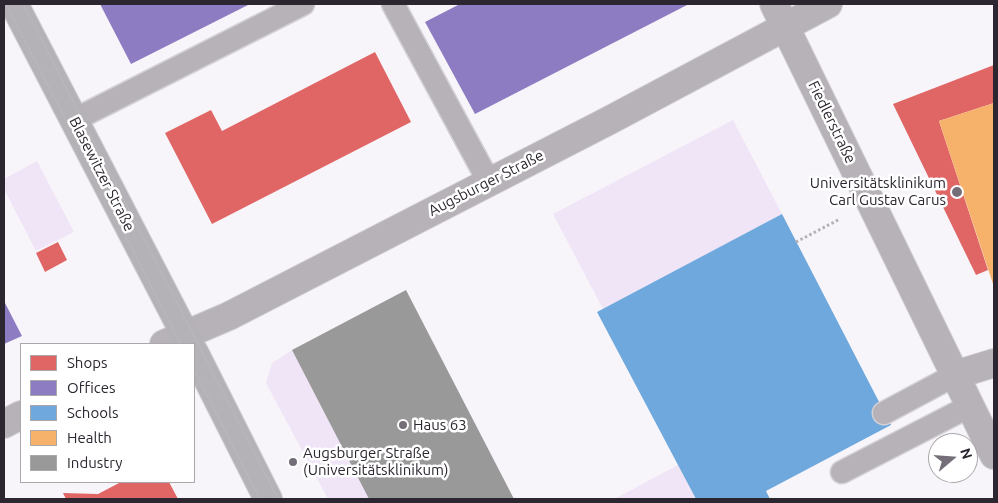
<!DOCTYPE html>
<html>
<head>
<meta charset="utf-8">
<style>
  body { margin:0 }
  #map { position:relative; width:998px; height:503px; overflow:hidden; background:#f8f5fa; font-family:Ubuntu,sans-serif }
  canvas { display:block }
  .frame { position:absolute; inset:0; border:5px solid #2c2630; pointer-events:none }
  .legend { position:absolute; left:20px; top:343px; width:175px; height:140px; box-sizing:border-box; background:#fff; border:1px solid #aba8ac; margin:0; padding:6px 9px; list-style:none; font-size:15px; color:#2c2630 }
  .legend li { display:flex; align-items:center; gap:10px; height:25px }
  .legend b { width:25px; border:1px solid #aba8ac }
  .north { position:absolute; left:928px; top:433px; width:50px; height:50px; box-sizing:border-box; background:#fff; border:1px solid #aba8ac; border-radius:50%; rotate:72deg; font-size:14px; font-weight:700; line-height:20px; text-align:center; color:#2c2630 }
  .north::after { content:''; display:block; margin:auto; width:18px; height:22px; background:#736e77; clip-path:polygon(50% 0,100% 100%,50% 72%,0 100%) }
</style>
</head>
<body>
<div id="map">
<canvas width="998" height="503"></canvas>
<div class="frame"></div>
<ul class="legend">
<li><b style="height:14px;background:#e06666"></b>Shops</li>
<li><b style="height:14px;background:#8e7cc3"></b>Offices</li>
<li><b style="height:14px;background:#6fa8dc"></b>Schools</li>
<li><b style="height:14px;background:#f6b26b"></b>Health</li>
<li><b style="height:14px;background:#999"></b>Industry</li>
</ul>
<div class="north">N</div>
</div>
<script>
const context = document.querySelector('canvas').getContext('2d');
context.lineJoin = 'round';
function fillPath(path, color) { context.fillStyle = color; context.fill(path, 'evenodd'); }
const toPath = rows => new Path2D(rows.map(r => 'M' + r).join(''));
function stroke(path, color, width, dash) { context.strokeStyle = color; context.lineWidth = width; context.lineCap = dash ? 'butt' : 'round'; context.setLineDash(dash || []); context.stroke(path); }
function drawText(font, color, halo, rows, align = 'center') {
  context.font = font + ' Ubuntu,sans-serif'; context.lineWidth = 5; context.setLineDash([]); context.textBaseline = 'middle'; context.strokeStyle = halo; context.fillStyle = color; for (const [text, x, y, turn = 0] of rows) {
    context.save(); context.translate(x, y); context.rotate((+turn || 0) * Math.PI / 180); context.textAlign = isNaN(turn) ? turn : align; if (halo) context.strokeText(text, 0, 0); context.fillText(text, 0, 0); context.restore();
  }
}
const green = toPath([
  [733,120,782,214,603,309,553,214],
  [37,161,74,232,36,251,4,189,4,179],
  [292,350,369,499,328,499,266,383,272,363],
  [678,465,696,499,613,499,618,497]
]);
const shops = toPath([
  [375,52,411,122,212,224,165,133,211,110,222,131],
  [994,65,994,103,939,121,988,270,976,275,893,104],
  [58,242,67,260,45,272,36,253],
  [121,482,169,482,178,499,66,499,63,493,98,494]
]);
const offices = toPath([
  [100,4,250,4,131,64],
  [460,4,689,4,475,114,425,22],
  [4,301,22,336,4,344]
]);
const schools = toPath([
  [782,214,891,425,766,491,770,499,696,499,597,312]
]);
const health = toPath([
  [994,103,994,287,939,121]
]);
const industry = toPath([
  [406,290,514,499,369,499,292,350]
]);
const path = toPath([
  [796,242,840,219]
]);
const lane = toPath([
  [393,4,489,182],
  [74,120,303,4],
  [884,413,955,375],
  [842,472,970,406]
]);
const street = toPath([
  [774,4,994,455],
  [164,344,229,316,610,120,828,4],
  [955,375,994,363],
  [4,424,21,415]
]);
const secondary = toPath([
  [14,4,190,344],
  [194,352,268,499]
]);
const tram = toPath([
  [6,4,181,344],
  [23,4,278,499],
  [194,370,260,499]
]);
const markers = [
  [957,192,6,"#736e77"],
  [403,425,5,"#736e77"],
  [293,462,5,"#736e77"]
];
const streetNames = [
  ["Fiedlerstraße",832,122,64],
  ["Blasewitzer Straße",102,174,63],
  ["Augsburger Straße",486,183,-27]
];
const poiNames = [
  ["Universitätsklinikum",946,183,"right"],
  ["Carl Gustav Carus",946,200,"right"],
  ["Haus 63",413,425],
  ["Augsburger Straße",303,453],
  ["(Universitätsklinikum)",303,470]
];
fillPath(green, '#f0e4f7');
fillPath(shops, '#e06666');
fillPath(offices, '#8e7cc3');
fillPath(schools, '#6fa8dc');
fillPath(health, '#f6b26b');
fillPath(industry, '#999');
stroke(lane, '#d3d1d5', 25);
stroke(street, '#d3d1d5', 30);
stroke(secondary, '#d3d1d5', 30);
stroke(path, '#b4b1b5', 3, [2.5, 2.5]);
stroke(lane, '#b6b2b8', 22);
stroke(street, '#b6b2b8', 28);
stroke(secondary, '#b5b2b7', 28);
stroke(tram, '#bcb9bd', 1);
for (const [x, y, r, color] of markers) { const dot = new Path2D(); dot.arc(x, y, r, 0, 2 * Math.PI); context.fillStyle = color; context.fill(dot); stroke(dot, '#fff', 2); }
drawText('15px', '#2c2630', '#fff', streetNames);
drawText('15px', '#2c2630', '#fff', poiNames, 'left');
</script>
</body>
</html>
